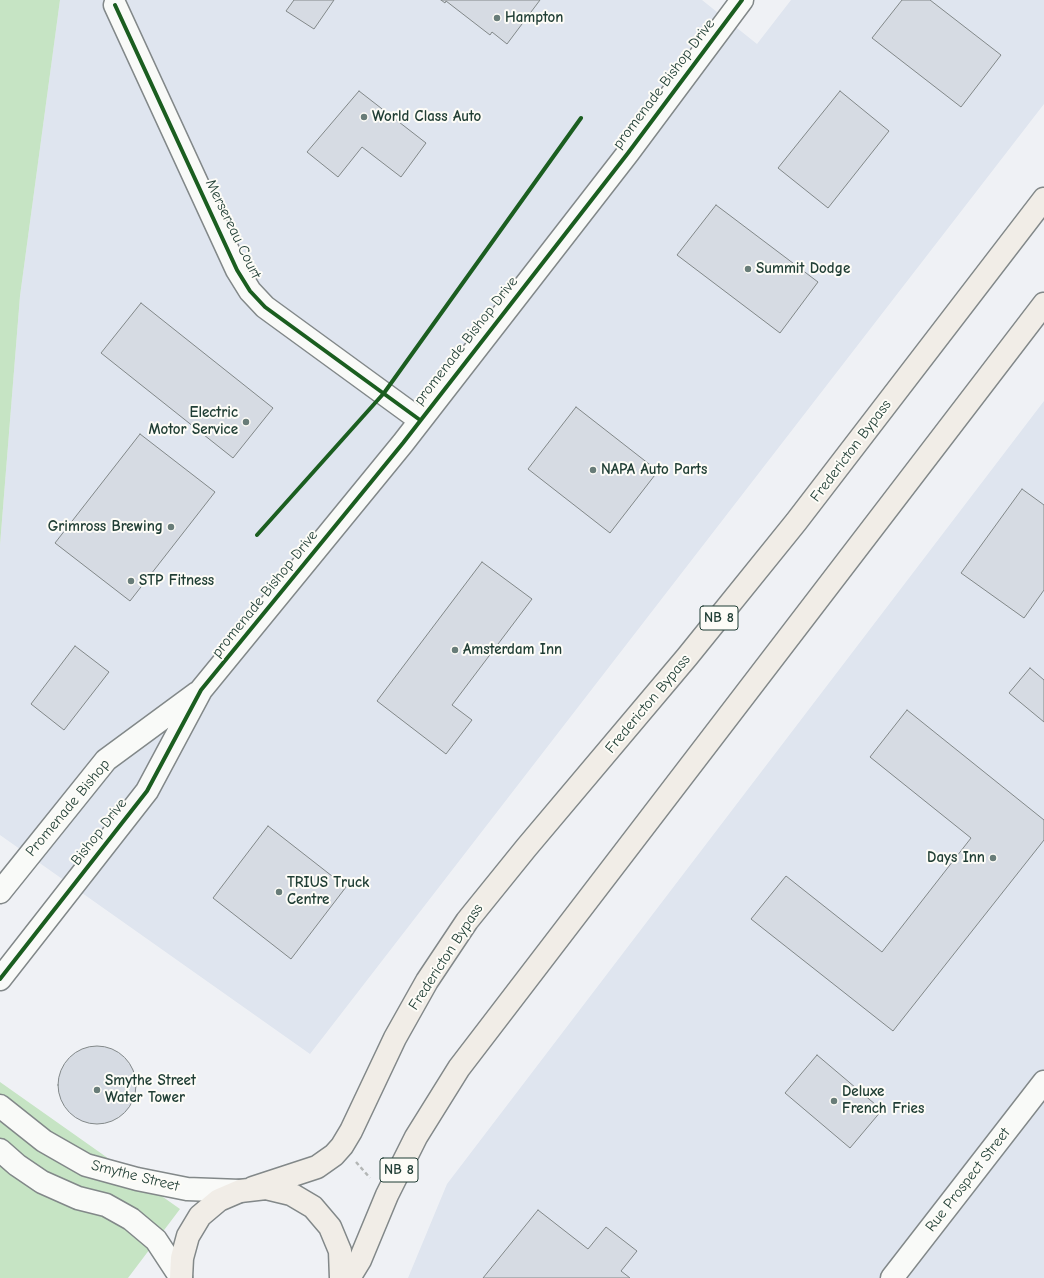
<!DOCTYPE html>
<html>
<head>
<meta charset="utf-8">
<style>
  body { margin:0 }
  canvas { display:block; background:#eff1f5 }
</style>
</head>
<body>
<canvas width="1044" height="1278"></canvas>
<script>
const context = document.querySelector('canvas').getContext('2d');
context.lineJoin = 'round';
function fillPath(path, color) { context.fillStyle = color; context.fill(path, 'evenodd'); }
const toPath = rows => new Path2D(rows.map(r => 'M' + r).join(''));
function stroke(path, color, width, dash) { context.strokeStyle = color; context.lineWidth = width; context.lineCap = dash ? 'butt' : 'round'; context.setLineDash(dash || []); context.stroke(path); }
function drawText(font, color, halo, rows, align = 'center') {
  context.font = font + ' "Comic Neue",sans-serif'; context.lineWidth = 4; context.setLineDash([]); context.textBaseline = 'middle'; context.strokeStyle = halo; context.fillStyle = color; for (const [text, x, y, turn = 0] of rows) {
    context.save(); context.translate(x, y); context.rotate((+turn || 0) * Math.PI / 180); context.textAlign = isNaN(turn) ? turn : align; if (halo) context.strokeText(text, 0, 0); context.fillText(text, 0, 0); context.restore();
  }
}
const built = toPath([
  [60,0,702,0,757,44,791,0,1044,0,1044,104,310,1054,0,835,0,545,20,296],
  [1044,401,1044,1278,408,1278,447,1184]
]);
const green = toPath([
  [0,0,60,0,20,296,0,545],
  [0,1082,180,1209,128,1278,0,1278]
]);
const building = toPath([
  [294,0,334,0,314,29,286,11,294,0],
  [441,0,540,0,507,44,492,32,490,35,446,1,445,3,441,0],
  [902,0,930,0,1001,55,961,107,872,38,902,0],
  [359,91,426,143,401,177,362,147,338,177,307,152,359,91],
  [840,91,889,131,828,208,778,168,840,91],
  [716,205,818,282,780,333,677,255,716,205],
  [141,303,273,408,233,458,101,353,141,303],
  [576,407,658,471,610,533,528,469,576,407],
  [140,434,215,492,130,601,55,543,140,434],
  [1022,489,1044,505,1044,590,1024,618,961,573,1022,489],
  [482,562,532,599,452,705,472,720,446,754,377,701,482,562],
  [75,646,109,672,64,730,31,704,75,646],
  [1030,668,1044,680,1044,722,1009,693,1030,668],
  [907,710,1044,820,1044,840,893,1031,751,919,786,876,882,952,971,838,870,757,907,710],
  [268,826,346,887,291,959,213,898,268,826],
  '58 1085a39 39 0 1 1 78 0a39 39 0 1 1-78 0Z',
  [817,1055,882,1110,850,1148,785,1093,817,1055],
  [538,1210,588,1249,606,1227,637,1251,621,1271,630,1278,483,1278,538,1210]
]);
const path = toPath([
  [356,1162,370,1178]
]);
const street = toPath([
  [115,5,237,270,250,291,265,307,420,420]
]);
const secondary = toPath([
  [0,892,106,760,197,693],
  [0,979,147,791,201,690,403,443,628,153,742,0],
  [0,1106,44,1141,86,1165,137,1179,187,1189,240,1191],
  [0,1150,17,1165,42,1182,78,1198,106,1205,131,1219,156,1240,181,1278],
  [892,1278,1044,1082]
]);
const highway = toPath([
  [253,1188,317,1167,334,1155,342,1146,351,1131,395,1038,427,981,467,921,526,848,687,657,796,522,1044,199],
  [181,1278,182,1258,188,1236,200,1216,219,1200,240,1191,266,1188,291,1194,313,1207,330,1227,340,1251,341,1278],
  [349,1278,360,1260,387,1195,416,1137,459,1068,1044,304]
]);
const cycleway = toPath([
  [115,5,237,270,250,291,265,307,420,420],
  [257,535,384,393,581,118],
  [0,979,147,791,201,690,403,443,628,153,742,0]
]);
const markers = [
  [497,18,4,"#687c78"],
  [364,117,4,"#687c78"],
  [748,269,4,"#687c78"],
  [246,422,4,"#687c78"],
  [593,470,4,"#687c78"],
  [171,527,4,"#687c78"],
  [131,581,4,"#687c78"],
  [455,650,4,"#687c78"],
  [993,858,4,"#687c78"],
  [279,892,4,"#687c78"],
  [97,1090,4,"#687c78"],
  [834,1101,4,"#687c78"]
];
const shields = [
  [719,618,38],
  [399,1170,38]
];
const shieldNames = [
  ["NB 8",719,618],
  ["NB 8",399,1170]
];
const poiNames = [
  ["Hampton",505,18],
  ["World Class Auto",372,117],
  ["Summit Dodge",756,269],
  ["Electric",238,413,"right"],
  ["Motor Service",238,430,"right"],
  ["NAPA Auto Parts",601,470],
  ["Grimross Brewing",163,527,"right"],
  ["STP Fitness",139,581],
  ["Amsterdam Inn",463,650],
  ["Days Inn",985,858,"right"],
  ["TRIUS Truck",287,883],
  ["Centre",287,900],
  ["Smythe Street",105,1081],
  ["Water Tower",105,1098],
  ["Deluxe",842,1092],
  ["French Fries",842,1109]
];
const streetNames = [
  ["promenade Bishop Drive",664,84,-53],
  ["Mersereau Court",233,229,64],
  ["promenade Bishop Drive",466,341,-52],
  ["Fredericton Bypass",851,451,-53],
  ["promenade Bishop Drive",265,594,-51],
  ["Fredericton Bypass",648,704,-50],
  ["Promenade Bishop",68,808,-50],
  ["Bishop Drive",99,832,-52],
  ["Fredericton Bypass",446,957,-57],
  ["Smythe Street",135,1176,14],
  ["Rue Prospect Street",968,1180,-52]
];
fillPath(built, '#dfe5ef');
fillPath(green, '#c6e4c4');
fillPath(building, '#d6dbe3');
stroke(building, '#828889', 1);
stroke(street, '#828889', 25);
stroke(secondary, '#828889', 25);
stroke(highway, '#828889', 25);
stroke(path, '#b3b6b5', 2.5, [4, 3]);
stroke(street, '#f9faf8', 22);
stroke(secondary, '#f9faf8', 22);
stroke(highway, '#f1ede7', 22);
stroke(cycleway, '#1b5e20', 4);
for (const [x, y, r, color] of markers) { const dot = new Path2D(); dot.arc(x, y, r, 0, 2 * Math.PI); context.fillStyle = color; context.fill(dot); stroke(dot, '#fdfcf7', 1.5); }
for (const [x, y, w] of shields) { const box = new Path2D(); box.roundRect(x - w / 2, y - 12, w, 24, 3); context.fillStyle = '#fdfcf7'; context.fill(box); stroke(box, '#1f3d34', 1); }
drawText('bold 14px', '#1f3d34', null, shieldNames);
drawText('bold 15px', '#1f3d34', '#fdfcf7', poiNames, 'left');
drawText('15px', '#1f3d34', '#fdfcf7', streetNames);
</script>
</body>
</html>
